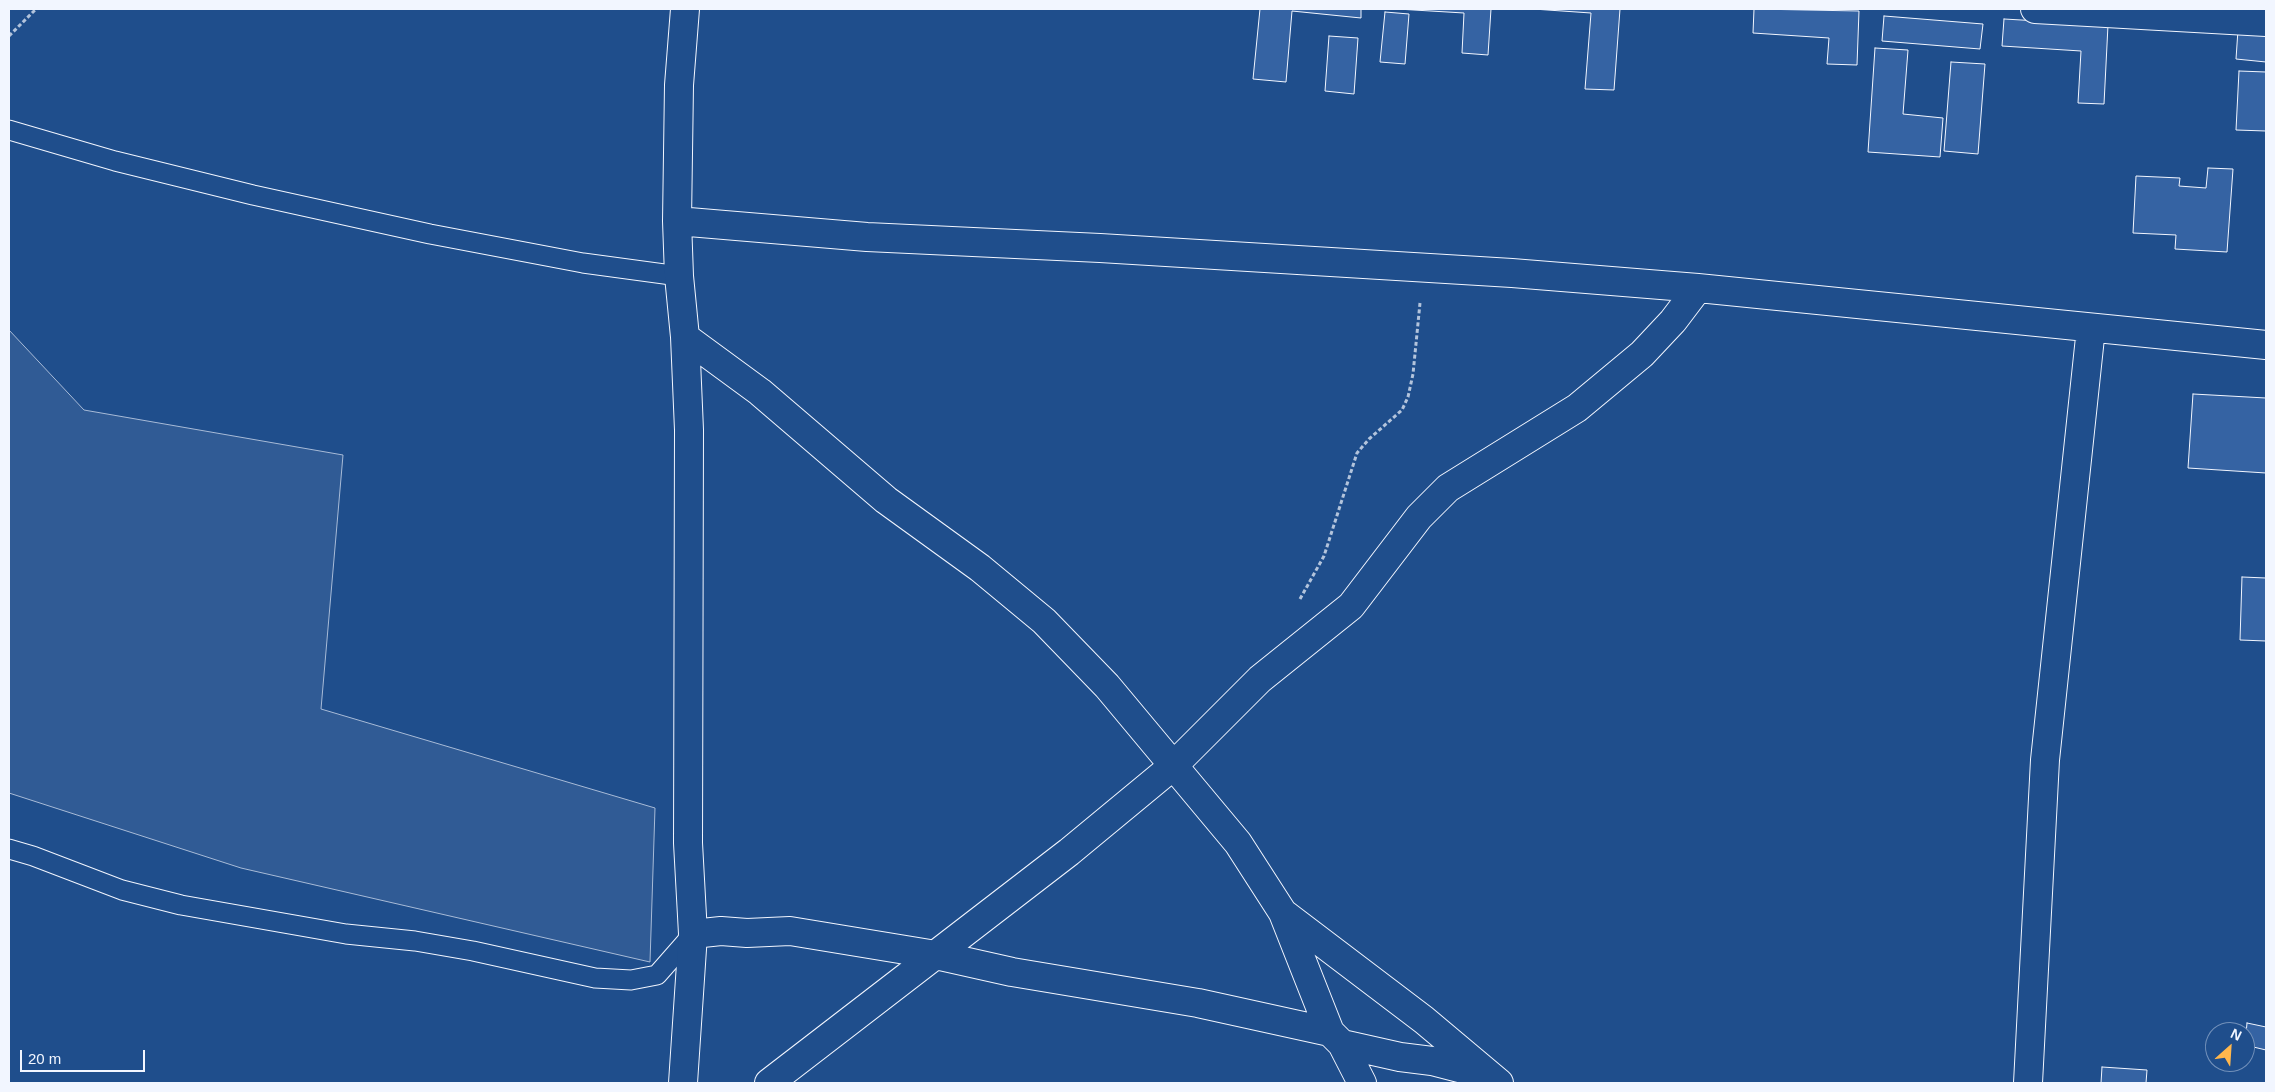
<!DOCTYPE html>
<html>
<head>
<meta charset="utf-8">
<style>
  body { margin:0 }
  #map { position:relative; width:2275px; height:1092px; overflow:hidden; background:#1f4e8c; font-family:Helvetica,sans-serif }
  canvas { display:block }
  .frame { position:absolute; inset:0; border:10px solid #f2f6ff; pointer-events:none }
  .north { position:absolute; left:2205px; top:1022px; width:50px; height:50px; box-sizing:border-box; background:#1f4e8c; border:1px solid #7391ba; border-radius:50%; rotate:26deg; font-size:14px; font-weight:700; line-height:20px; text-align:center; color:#f2f6ff }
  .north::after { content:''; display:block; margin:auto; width:18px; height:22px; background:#ffb74d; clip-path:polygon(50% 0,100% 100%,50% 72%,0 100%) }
  .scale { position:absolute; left:20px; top:1050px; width:125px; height:22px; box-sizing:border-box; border:2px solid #f2f6ff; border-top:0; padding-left:6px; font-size:15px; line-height:18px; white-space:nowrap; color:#f2f6ff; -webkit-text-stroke:4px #1f4e8c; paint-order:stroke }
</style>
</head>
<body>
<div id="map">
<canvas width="2275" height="1092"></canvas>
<div class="frame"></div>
<div class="north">N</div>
<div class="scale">20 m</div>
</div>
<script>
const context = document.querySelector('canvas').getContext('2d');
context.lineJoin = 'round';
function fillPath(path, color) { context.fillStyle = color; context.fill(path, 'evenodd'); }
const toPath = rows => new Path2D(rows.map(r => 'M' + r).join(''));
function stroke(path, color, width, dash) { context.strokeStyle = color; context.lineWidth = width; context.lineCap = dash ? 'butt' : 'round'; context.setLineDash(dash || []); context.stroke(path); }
const built = toPath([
  [9,330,84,410,343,455,321,709,655,808,650,962,241,868,9,793,9,330]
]);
const building = toPath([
  [1260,9,1361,9,1361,18,1292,11,1286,82,1253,79,1260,9],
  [1397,9,1491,9,1488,55,1462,53,1464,13,1397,9],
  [1533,9,1620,9,1614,90,1585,89,1591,13,1533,9],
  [1754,9,1859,11,1857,65,1827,64,1829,38,1753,33,1754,9],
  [1385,12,1409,14,1405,64,1380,62,1385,12],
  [1884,16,1983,24,1980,49,1882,41,1884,16],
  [2004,19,2108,25,2104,104,2078,103,2081,51,2002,46,2004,19],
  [2238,30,2266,32,2266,62,2236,59,2238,30],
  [1329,36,1358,38,1354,94,1325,91,1329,36],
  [1875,48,1908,50,1903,114,1943,118,1940,157,1868,152,1875,48],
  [1951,62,1985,64,1978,154,1944,151,1951,62],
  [2239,71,2266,72,2266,131,2236,130,2239,71],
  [2208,168,2233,169,2227,252,2175,249,2176,235,2133,233,2136,176,2180,178,2179,186,2206,188,2208,168],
  [2193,394,2266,398,2266,473,2188,468,2193,394],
  [2242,577,2266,578,2266,641,2240,640,2242,577],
  [2247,1023,2266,1027,2266,1050,2245,1045,2247,1023],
  [2102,1067,2147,1070,2146,1083,2101,1083,2102,1067]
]);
const path = toPath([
  [9,36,36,9],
  [1300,599,1324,556,1357,453,1369,439,1402,410,1408,397,1413,374,1420,303]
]);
const service = toPath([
  [9,130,115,161,253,195,430,234,583,263,679,276],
  [9,849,33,856,122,890,181,905,346,934,415,941,473,951,595,978,631,980,657,975,693,934]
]);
const minor = toPath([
  [2035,9,2266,22],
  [677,221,867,237,1100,248,1512,273,1698,288,2266,345],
  [685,337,760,392,886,500,980,568,1044,621,1107,686,1238,843,1283,913,1330,1032,1342,1044,1362,1083],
  [1283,913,1424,1020,1499,1083],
  [693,934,721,931,747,933,790,931,936,955,1012,972,1198,1003,1330,1032],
  [1342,1044,1400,1057,1432,1061,1482,1074],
  [683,1083,693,934,688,843,689,430,685,337,679,276,677,221,679,85,685,9],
  [769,1083,1069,852,1173,766,1260,679,1351,606,1419,517,1448,488,1577,408,1642,354,1673,321,1698,288],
  [2028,1083,2045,760,2091,328]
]);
fillPath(built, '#305b95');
stroke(built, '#a8bbd7', 1);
fillPath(building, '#3563a3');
stroke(building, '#f2f6ff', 1);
stroke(service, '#f2f6ff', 21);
stroke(minor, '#f2f6ff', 30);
stroke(path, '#b3c4dc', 3, [4, 2.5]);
stroke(service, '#1f4e8c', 19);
stroke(minor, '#1f4e8c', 28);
</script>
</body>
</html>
